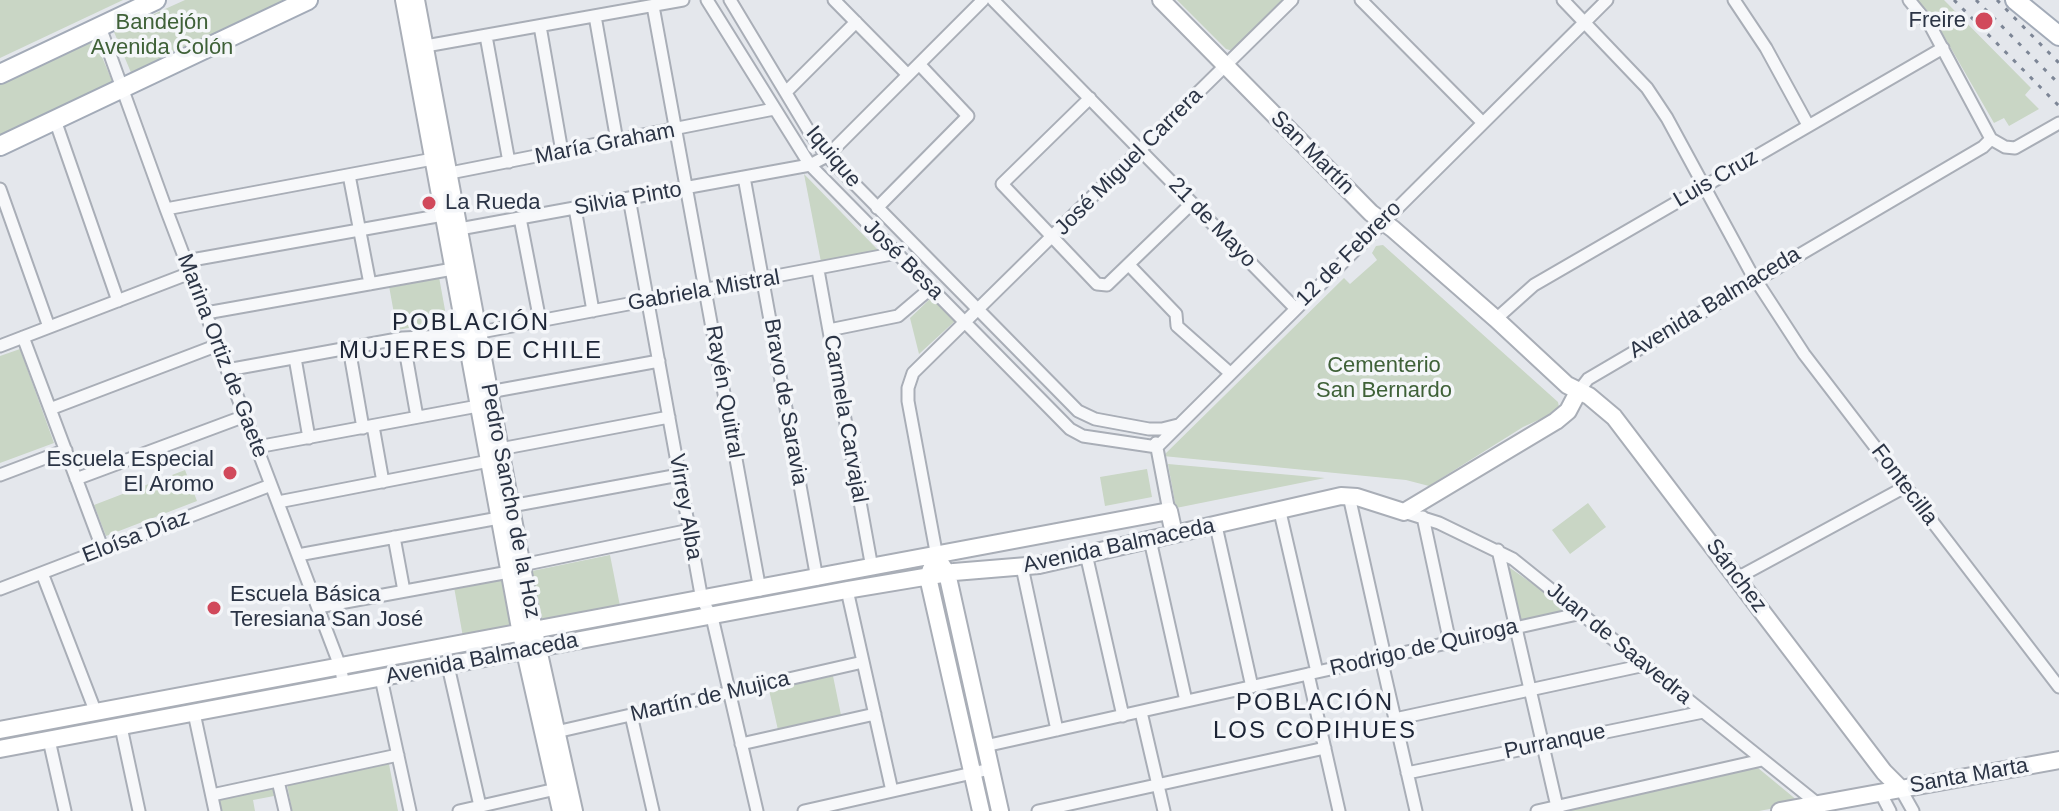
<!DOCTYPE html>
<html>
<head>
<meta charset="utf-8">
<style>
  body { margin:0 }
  canvas { display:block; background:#e4e7ec }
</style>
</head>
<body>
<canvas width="2059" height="811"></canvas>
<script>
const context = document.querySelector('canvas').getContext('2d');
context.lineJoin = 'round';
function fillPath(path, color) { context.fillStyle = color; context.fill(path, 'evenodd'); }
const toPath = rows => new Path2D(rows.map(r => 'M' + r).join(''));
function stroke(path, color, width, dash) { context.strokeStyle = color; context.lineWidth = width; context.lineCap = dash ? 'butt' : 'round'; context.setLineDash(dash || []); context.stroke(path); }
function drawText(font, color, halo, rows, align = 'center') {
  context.font = font + ' Helvetica,sans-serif'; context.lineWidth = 7; context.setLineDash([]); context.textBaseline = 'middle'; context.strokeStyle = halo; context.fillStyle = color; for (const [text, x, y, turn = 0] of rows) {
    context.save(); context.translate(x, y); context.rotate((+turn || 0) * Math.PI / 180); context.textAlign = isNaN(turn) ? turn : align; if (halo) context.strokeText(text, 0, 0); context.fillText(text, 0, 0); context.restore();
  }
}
const green = toPath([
  [0,0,123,0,0,58],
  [185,0,301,0,132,75,114,32],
  [1177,0,1287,0,1233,51,1226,49],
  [1917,0,1944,0,2031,88,2025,95,2039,109,2009,126,2004,118,1994,123,1933,17],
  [94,38,113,83,0,141,0,80],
  [804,174,879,251,821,262],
  [1383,245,1558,402,1559,407,1556,412,1523,427,1429,486,1406,480,1163,456,1344,278,1350,284,1377,260,1372,253,1376,246],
  [439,277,447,321,397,330,389,286],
  [932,297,955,321,919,354,910,318],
  [20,349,54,443,0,463,0,356],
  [1168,464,1325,478,1176,508],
  [1147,469,1152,497,1105,506,1100,477],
  [185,470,197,501,106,536,94,505],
  [1588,503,1606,527,1570,554,1552,530],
  [610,555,620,606,543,622,532,571],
  [1506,565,1571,611,1521,621],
  [505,578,514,625,463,637,454,587],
  [833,676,841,715,778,730,769,690],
  [389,764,398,811,292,811,287,784],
  [1758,768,1798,801,1796,804,1759,811,1564,811],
  [273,789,274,796,253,800,255,811,220,811,217,800]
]);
const street = toPath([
  [707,0,810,165,1070,429,1083,436,1157,447],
  [730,0,810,133,827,156,1078,411,1095,419,1149,429,1162,429,1178,425],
  [834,0,908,75],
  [993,0,1295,308],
  [1361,0,1482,122],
  [1563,0,1647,88,1667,118,1750,271,1804,354,2059,687],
  [1734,0,1766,48,1808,125],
  [1909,0,1931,27,1991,139],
  [653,6,760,590],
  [595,16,617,141],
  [540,26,562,152],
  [100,27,166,209,340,666,344,685],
  [486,36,509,162],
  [420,47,683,0],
  [786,92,856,22],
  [1090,98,1002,184,1097,284,1107,285,1192,203],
  [55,120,118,301],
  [1991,139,2005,147,2015,148,2059,123],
  [445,174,774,109],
  [349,175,370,284],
  [744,177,817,579],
  [0,189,49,327],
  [629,198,702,600,712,617,757,811],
  [575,208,593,311],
  [877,208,968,116,919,64],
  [166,209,433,159],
  [520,218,540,321],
  [454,230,810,165,827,156,983,0],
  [186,261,443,215],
  [1129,265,1176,314,1177,326,1230,373],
  [818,270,872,568],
  [206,313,453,269],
  [1496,319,1534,285,1943,48],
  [829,330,898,316,931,288],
  [23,337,103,550],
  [403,338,417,417],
  [0,346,190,273],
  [349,348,363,428],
  [295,358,309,438],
  [227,370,403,338,465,335,897,253],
  [489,392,659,361],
  [1578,392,1588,379,1983,147,1991,139],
  [50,409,218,345],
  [373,426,383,482],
  [1156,443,1169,511],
  [257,447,478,406],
  [1157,447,1607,0],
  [500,449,669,417],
  [0,475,66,450],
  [76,479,245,416],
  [1349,496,1383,648,1381,658,1416,811],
  [278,502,489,461],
  [511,506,679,475],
  [1280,512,1317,672],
  [1404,512,1439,523,1513,559,1818,804],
  [1423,517,1450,643],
  [1216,526,1252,687],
  [394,537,404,591],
  [1150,540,1186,701],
  [1498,550,1558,811],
  [1086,554,1123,716],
  [298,555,499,518],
  [937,557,908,401,908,388,913,373,1292,0],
  [522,565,690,530],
  [1022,567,1057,730],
  [42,573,96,713],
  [1737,578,1905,487],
  [0,589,271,485],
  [847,590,892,791],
  [318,607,509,572],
  [448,666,480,806],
  [1308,674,1339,811],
  [381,678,410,811],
  [1141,712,1164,811],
  [194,713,215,811],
  [631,715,653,811],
  [1395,719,1645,665],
  [121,727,139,811],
  [556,732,863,662],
  [49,740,65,811],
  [741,744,875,714],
  [985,746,1582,613],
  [1407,773,1703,712],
  [278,781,285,811],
  [1900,788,1913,811],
  [1880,792,1890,811],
  [212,795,398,755],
  [459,811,556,789],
  [804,811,990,769],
  [1038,811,1325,748],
  [1537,811,1762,760]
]);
const secondary = toPath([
  [404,0,521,634,561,811],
  [416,0,534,631,574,811],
  [1161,0,1371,213,1393,229,1496,319,1567,385,1589,396,1614,417,1884,772,1900,788],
  [941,564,947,573,1000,811],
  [931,569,928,577,981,811],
  [0,730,1169,511,1174,534],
  [0,749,847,590,954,572,1039,565,1341,496,1357,497,1404,512,1556,421,1568,411,1578,392],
  [1780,811,2059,760]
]);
const primary = toPath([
  [2015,0,2059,36],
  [0,74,156,0],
  [0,146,308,0]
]);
const rail = toPath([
  [1954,0,2059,106],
  [1976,0,2059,84],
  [1997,0,2059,63]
]);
const markers = [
  [1984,21,10,"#d1495b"],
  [429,203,8,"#d1495b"],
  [230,473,8,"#d1495b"],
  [214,608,8,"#d1495b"]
];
const poiNames = [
  ["Freire",1966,21],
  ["La Rueda",445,203,"left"],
  ["Escuela Especial",214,460],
  ["El Aromo",214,485],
  ["Escuela Básica",230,595,"left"],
  ["Teresiana San José",230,620,"left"]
];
const parkNames = [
  ["Bandejón",162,23],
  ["Avenida Colón",162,48],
  ["Cementerio",1384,366],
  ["San Bernardo",1384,391]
];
const streetNames = [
  ["María Graham",605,144,-11],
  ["San Martín",1312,153,45],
  ["Iquique",833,157,50],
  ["José Miguel Carrera",1129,162,-45],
  ["Luis Cruz",1716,179,-30],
  ["Silvia Pinto",628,199,-10],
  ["21 de Mayo",1212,223,46],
  ["12 de Febrero",1349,254,-45],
  ["José Besa",903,260,45],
  ["Gabriela Mistral",704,291,-10],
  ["Avenida Balmaceda",1715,303,-31],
  ["Marina Ortiz de Gaete",222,356,69],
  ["Rayén Quitral",724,392,80],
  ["Bravo de Saravia",785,402,80],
  ["Carmela Carvajal",845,419,80],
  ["Fontecilla",1904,485,53],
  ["Pedro Sancho de la Hoz",510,501,79],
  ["Virrey Alba",685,507,80],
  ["Eloísa Díaz",136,537,-21],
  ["Avenida Balmaceda",1119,546,-12],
  ["Sánchez",1736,576,53],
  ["Juan de Saavedra",1619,644,39],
  ["Rodrigo de Quiroga",1424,648,-13],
  ["Avenida Balmaceda",482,659,-11],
  ["Martín de Mujica",710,697,-13],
  ["Purranque",1555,742,-12],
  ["Santa Marta",1969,776,-10]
];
const neighbourhoodNames = [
  ["POBLACIÓN",471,323],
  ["MUJERES DE CHILE",471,351],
  ["POBLACIÓN",1315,703],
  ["LOS COPIHUES",1315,731]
];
fillPath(green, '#c9d6c5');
stroke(street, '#a9aeb7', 15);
stroke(secondary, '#a9aeb7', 20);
stroke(primary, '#a3abb8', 22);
stroke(street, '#f7f8fa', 11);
stroke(secondary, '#fff', 16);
stroke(primary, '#fff', 18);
stroke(rail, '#7d8696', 3, [4, 8]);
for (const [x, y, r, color] of markers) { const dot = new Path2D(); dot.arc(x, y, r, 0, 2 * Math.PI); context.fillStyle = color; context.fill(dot); stroke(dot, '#f4f6f9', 3); }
drawText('22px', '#2b3445', '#f4f6f9', poiNames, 'right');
drawText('22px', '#3f6138', '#f4f6f9', parkNames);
drawText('22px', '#2b3445', '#f4f6f9', streetNames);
context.letterSpacing = '2px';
drawText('24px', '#1d2536', '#f4f6f9', neighbourhoodNames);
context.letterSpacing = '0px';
</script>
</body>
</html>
